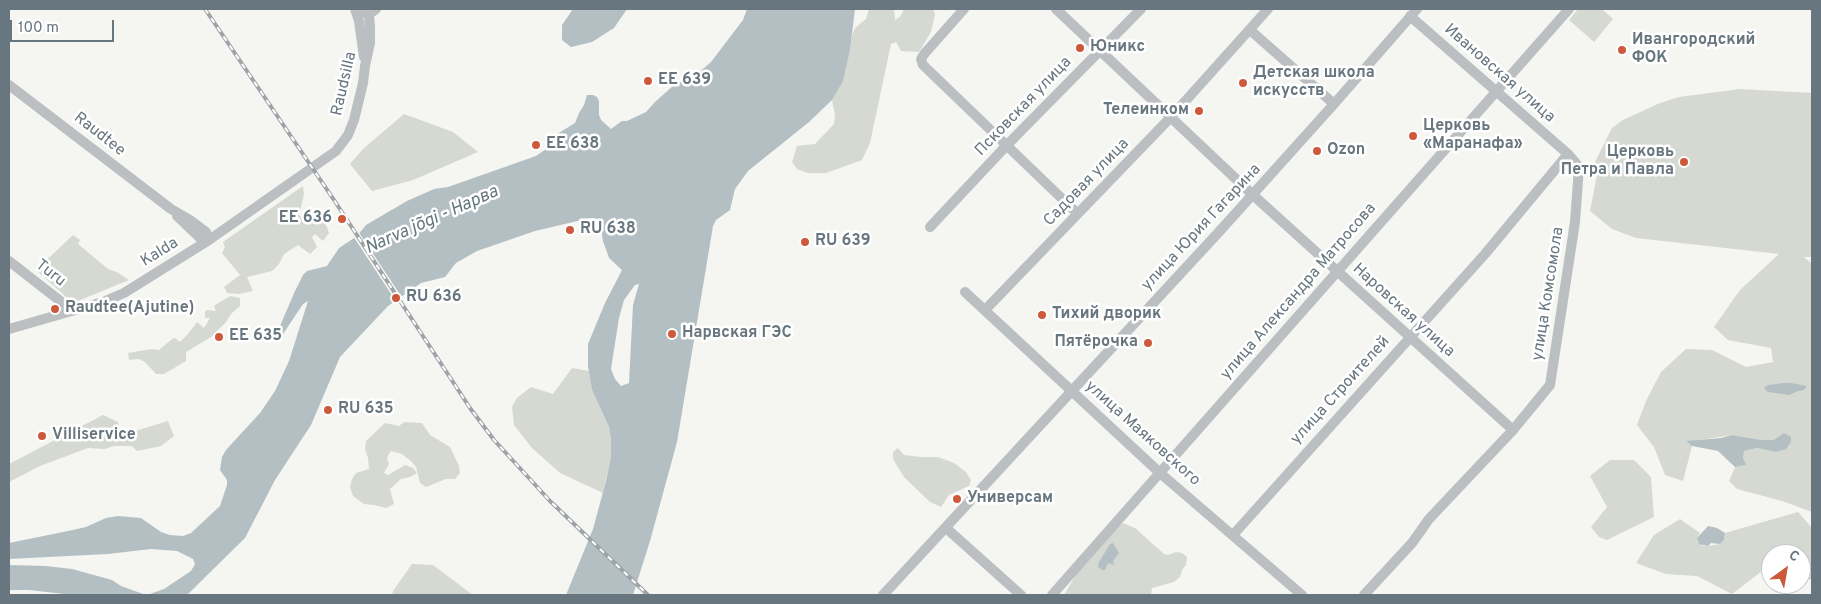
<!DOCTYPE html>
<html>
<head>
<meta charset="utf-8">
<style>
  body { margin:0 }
  #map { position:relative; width:1821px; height:604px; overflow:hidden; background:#f5f5f2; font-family:Overpass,sans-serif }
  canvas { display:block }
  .frame { position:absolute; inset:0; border:10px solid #68767f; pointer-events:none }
  .north { position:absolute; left:1761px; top:544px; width:50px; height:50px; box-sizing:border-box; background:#fff; border:1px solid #c3c8cc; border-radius:50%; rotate:32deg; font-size:14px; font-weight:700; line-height:20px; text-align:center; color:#68767f }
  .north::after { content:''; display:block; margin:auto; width:18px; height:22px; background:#cd593b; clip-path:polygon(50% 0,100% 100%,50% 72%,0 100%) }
  .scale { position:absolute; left:10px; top:20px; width:104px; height:22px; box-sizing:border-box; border:2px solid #68767f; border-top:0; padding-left:6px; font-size:15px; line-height:18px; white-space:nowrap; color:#68767f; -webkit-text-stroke:4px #fff; paint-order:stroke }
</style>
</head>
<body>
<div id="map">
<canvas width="1821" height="604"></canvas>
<div class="frame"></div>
<div class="north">С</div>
<div class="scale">100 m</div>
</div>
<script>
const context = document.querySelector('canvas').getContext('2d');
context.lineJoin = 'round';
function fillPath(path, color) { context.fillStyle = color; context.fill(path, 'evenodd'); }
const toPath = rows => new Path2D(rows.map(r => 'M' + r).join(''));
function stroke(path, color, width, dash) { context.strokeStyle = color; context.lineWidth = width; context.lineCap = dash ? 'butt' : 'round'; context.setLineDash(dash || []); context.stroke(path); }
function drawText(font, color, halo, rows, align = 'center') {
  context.font = font + ' Overpass,sans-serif'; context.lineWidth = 5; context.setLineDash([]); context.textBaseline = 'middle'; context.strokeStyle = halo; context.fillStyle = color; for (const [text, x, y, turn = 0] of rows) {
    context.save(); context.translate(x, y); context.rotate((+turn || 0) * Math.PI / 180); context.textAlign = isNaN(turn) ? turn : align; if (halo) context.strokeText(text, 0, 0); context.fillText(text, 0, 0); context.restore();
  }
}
const green = toPath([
  [869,9,894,9,895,20,900,17,904,9,933,9,935,14,931,32,919,52,901,51,896,42,891,44,870,143,862,160,826,173,808,173,797,169,792,162,797,146,815,144,834,124,835,115,832,100,841,83,850,50,852,35,855,28,866,19],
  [1578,9,1602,9,1613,19,1594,42,1569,20],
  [1740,89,1812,93,1812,257,1804,257,1812,264,1812,512,1782,501,1737,489,1729,481,1735,467,1746,465,1743,457,1743,451,1757,448,1776,452,1774,440,1762,440,1732,435,1687,442,1692,446,1683,481,1665,475,1654,447,1637,425,1646,401,1661,372,1686,349,1712,350,1746,367,1773,362,1771,348,1728,340,1714,327,1740,290,1779,254,1636,238,1612,229,1590,211,1598,170,1601,165,1594,164,1612,128,1623,120,1660,103,1679,97],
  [404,114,453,132,478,152,413,180,372,191,350,164,364,148],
  [303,186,304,194,299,216,310,218,313,224,321,220,325,222,329,233,323,241,315,234,312,237,317,247,310,254,298,245,284,254,279,264,272,271,247,277,253,291,239,294,227,293,224,287,240,275,222,253,225,247,223,242],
  [73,235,80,240,78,244,108,269,117,272,129,280,73,303,36,270],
  [230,296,240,298,240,306,231,314,226,322,211,337,186,352,186,361,164,374,156,374,145,362,139,359,129,360,128,353,152,349,159,350,172,339,175,338,180,342,188,334,197,322,204,328,210,318,205,318,205,312,207,310,216,311,214,306],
  [572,368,589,371,592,390,609,427,611,439,611,456,603,493,560,473,532,448,514,425,512,407,517,398,531,387,553,394],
  [103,415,118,422,120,430,132,432,168,421,174,436,161,446,137,451,132,446,114,446,105,449,88,448,40,466,9,482,9,464],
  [404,422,422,423,430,435,450,447,459,466,460,473,455,479,446,479,426,487,420,483,416,467,412,462,402,454,391,451,388,456,387,459,389,464,384,473,388,475,405,465,413,468,417,473,410,477,401,479,390,489,394,504,386,508,374,505,364,504,353,496,350,487,352,479,356,473,369,469,368,458,365,449,366,441,385,423,399,426],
  [898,448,904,455,921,457,938,457,954,463,966,472,971,480,969,486,949,495,941,507,930,502,904,477,893,459,893,452],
  [1610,460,1634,460,1651,477,1654,517,1607,540,1599,537,1591,527,1607,507,1590,476],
  [1798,512,1812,528,1812,581,1801,573,1801,554,1771,554,1771,564,1732,594,1697,576,1666,574,1636,563,1654,535,1680,519,1700,533,1697,538,1703,546,1708,546,1720,544,1724,540,1725,533],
  [1123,523,1135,528,1164,554,1168,555,1176,552,1182,553,1187,557,1186,565,1182,570,1180,577,1174,582,1152,588,1151,595,1064,595,1077,573,1120,524],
  [412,564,433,565,473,595,392,595,393,591]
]);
const water = toPath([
  [573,9,627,9,614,28,592,42,571,47,562,40,562,25],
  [747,9,855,9,850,50,843,81,832,100,809,122,748,171,735,189,730,210,716,220,713,226,677,442,650,541,633,595,566,595,593,529,606,481,611,456,611,439,609,427,592,390,588,366,588,344,605,303,622,270,609,258,603,241,599,219,590,218,535,231,477,251,456,263,445,277,421,283,388,306,340,357,311,425,275,480,245,538,187,595,147,595,164,589,191,571,195,564,193,559,177,551,151,549,108,554,9,559,9,543,68,531,86,527,106,518,118,516,141,518,161,532,170,535,183,536,191,533,220,506,227,485,227,480,220,470,222,457,226,450,260,413,275,391,289,361,308,301,303,304,279,340,276,341,274,340,295,291,303,275,307,271,327,266,339,248,357,236,366,225,407,201,434,189,448,187,536,156,546,149,554,136,575,123,579,113,584,105,587,95,593,95,597,97,599,101,599,115,601,120,611,129,622,121,627,121,646,112,655,102,674,85,696,75,711,62,743,20],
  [639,284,633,305,629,383,621,386,615,379,611,369,619,318,624,300,635,285],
  [1784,383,1791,383,1807,386,1804,390,1798,391,1789,395,1768,392,1764,388,1768,385],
  [1784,433,1791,437,1791,442,1786,449,1776,452,1757,448,1744,451,1743,457,1746,465,1735,467,1718,451,1692,446,1686,441,1721,438,1732,435,1762,440,1774,440],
  [1708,526,1717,528,1725,533,1724,540,1720,544,1711,543,1708,546,1699,544,1697,538],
  [1113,543,1119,553,1113,561,1114,565,1108,563,1105,570,1102,570,1098,567,1099,562,1110,544],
  [9,565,46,566,72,569,112,580,121,586,146,595,73,595,29,590,9,590]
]);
const pier = toPath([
  [358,231,403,299,397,303,353,236]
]);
const minor = toPath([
  [355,9,359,21,364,57],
  [964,9,925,53,921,59,923,65,1077,213],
  [1056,9,1253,195,1513,430],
  [368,15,376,9],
  [1250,30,1334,104],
  [9,85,171,209,190,220,206,232,209,240],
  [177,216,200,238,209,240],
  [930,227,1007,145,1141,9],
  [9,261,73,311],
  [965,292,1160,473,1302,595],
  [985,310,1171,117,1268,9],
  [9,329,103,302,124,293,209,240,336,151,348,135,354,120,363,83,365,66,370,43,370,26,369,16,362,9],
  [946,528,1021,595],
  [1233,535,1485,254,1568,154],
  [883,595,1218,233,1334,104,1417,9],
  [1052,595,1569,9],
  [1364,595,1412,543,1429,519,1513,430,1550,385,1575,222,1579,167,1568,154,1410,16]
]);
const rail = toPath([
  [205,9,334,200,470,408,494,440,550,501,648,595]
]);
const markers = [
  [1080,48,5,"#cd593b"],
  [1622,50,5,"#cd593b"],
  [648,81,5,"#cd593b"],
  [1243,83,5,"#cd593b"],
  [1199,111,5,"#cd593b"],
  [1413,136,5,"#cd593b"],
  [536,145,5,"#cd593b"],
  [1317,151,5,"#cd593b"],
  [1684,162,5,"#cd593b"],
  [342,219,5,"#cd593b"],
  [570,230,5,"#cd593b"],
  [805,242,5,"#cd593b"],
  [396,298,5,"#cd593b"],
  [55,309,5,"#cd593b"],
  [1042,315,5,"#cd593b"],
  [672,334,5,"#cd593b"],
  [219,337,5,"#cd593b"],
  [1148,343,5,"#cd593b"],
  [328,410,5,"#cd593b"],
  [42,436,5,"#cd593b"],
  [957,499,5,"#cd593b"]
];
const poiNames = [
  ["Ивангородский",1632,41],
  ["ФОК",1632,59],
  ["Юникс",1090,48],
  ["Детская школа",1253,74],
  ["искусств",1253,92],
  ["EE 639",658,81],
  ["Телеинком",1189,111,"right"],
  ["Церковь",1423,127],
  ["«Маранафа»",1423,145],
  ["EE 638",546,145],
  ["Ozon",1327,151],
  ["Церковь",1674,153,"right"],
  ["Петра и Павла",1674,171,"right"],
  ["EE 636",332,219,"right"],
  ["RU 638",580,230],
  ["RU 639",815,242],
  ["RU 636",406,298],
  ["Raudtee(Ajutine)",65,309],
  ["Тихий дворик",1052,315],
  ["Нарвская ГЭС",682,334],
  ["EE 635",229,337],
  ["Пятёрочка",1138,343,"right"],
  ["RU 635",338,410],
  ["Villiservice",52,436],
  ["Универсам",967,499]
];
const streetNames = [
  ["Ивановская улица",1499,74,41],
  ["Raudsilla",345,84,-77],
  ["Псковская улица",1024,107,-46],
  ["Raudtee",99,135,38],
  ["Садовая улица",1087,183,-46],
  ["улица Юрия Гагарина",1202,228,-47],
  ["Kalda",160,253,-32],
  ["Turu",50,274,38],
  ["улица Александра Матросова",1299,292,-49],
  ["улица Комсомола",1549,294,-81],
  ["Наровская улица",1403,311,42],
  ["улица Строителей",1341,391,-48],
  ["улица Маяковского",1142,434,42]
];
const waterNames = [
  ["Narva jõgi - Нарва",432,221,-24]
];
fillPath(green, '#d5d9d2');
fillPath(water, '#b3bfc2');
fillPath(pier, '#f5f5f2');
stroke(minor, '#bbbfc2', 10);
stroke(rail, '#9da3a7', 4);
stroke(rail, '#fff', 2, [5.5]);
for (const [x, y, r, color] of markers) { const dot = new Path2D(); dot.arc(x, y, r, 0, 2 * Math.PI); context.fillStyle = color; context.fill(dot); stroke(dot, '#fff', 2); }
drawText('bold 16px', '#68767f', '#fff', poiNames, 'left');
drawText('16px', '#68767f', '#fff', streetNames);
drawText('italic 18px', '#63777c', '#fff', waterNames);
</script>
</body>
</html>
